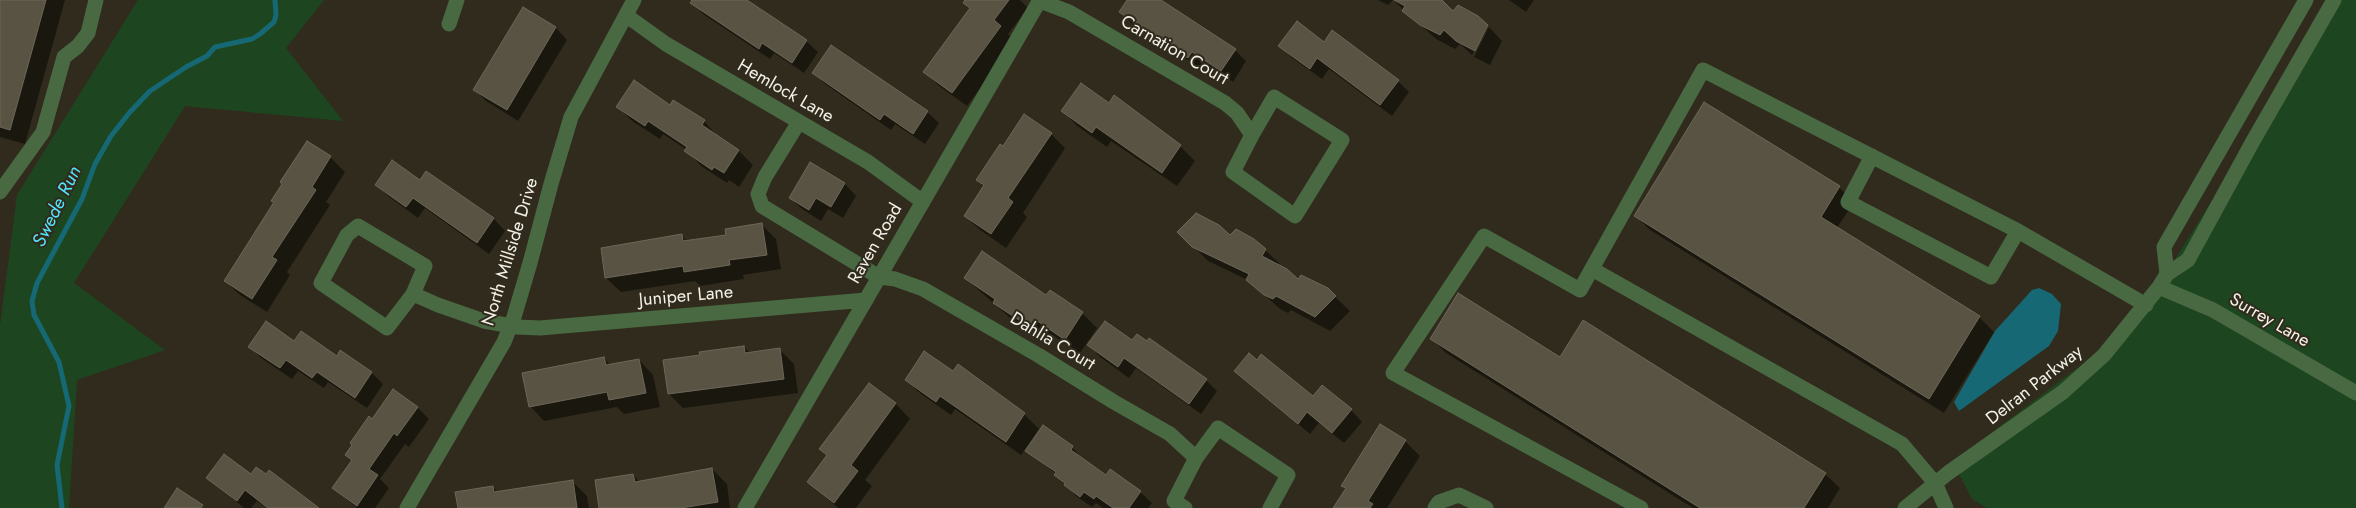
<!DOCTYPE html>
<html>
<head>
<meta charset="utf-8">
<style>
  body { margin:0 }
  canvas { display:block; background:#302b1c }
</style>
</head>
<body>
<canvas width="2356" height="508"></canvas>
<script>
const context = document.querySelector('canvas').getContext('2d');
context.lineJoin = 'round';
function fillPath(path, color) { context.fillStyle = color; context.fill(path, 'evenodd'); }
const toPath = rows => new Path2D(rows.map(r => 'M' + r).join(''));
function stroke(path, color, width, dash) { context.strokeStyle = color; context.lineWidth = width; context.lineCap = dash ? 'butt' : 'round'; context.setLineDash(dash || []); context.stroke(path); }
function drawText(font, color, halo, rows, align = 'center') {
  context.font = font + ' Jost,sans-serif'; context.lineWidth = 4; context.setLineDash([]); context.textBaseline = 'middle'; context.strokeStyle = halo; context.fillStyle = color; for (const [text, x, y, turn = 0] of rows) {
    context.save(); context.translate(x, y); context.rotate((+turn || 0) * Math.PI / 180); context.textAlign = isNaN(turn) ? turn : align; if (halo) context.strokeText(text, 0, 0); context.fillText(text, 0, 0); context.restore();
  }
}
const green = toPath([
  [138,0,324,0,286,48,343,121,185,106,74,283,165,350,77,380,69,508,0,508,0,326,17,195],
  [2338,0,2356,0,2356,508,1987,508,1972,499,1953,462,2118,337,2157,288]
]);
const water = toPath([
  [2039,288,2052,294,2061,304,2058,331,2049,346,1959,411,1954,402,1995,331,2032,290]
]);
const shadow = toPath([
  [0,0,65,0,25,144,0,137],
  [694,0,745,0,806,41,818,52,804,73,774,53,770,59,703,14,692,3],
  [966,0,1020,0,1028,8,1008,34,1015,41,967,106,939,86,925,72,971,10,964,3],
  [1128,0,1158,0,1235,50,1246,61,1233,82,1204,62,1200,68,1132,24,1121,12],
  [1378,0,1439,0,1454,13,1478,17,1488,27,1472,55,1460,44,1455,49,1436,39,1393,0,1388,5],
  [1509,0,1534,0,1526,12],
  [523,9,556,28,567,40,518,121,486,101,474,89],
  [1489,27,1502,41,1490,65,1474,57],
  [1280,45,1398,81,1409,92,1392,116,1329,69,1322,79,1291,57],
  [813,73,927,112,939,123,925,144,895,124,891,130,825,84],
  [1109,105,1180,146,1195,161,1177,186,1111,141,1107,147,1077,126,1063,111],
  [671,106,704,121,718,137,739,151,753,165,739,187,729,180,727,183,701,166,687,150,663,134,660,139,632,121,618,107],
  [1051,134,1065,148,1023,213,1027,217,1006,248,980,230,965,216,984,187,978,180,1004,148],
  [307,142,330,157,345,172,326,202,330,205,287,272,290,275,267,312,240,295,225,281,275,203],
  [811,164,845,184,856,196,843,218,828,209,821,221,802,209,790,198],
  [427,172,494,219,505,231,489,254,425,208,418,218,388,196,376,185,420,182],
  [1839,187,1854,202,1837,228,1979,317,1994,332,1944,413,1650,230,1635,215],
  [761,224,776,239,781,269,743,275,744,279,700,286,695,281,621,292,606,278,681,235,688,242,727,236],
  [1179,232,1230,237,1265,250,1280,264,1279,266,1298,281,1327,289,1350,311,1330,331,1291,310,1288,313,1280,309,1248,280,1208,261],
  [965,278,1047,297,1082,313,1097,328,1080,353,1051,334,1046,342,1009,317],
  [1431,338,1560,358,1825,474,1840,488,1828,508,1693,508,1446,353],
  [1133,342,1206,380,1217,391,1201,414,1136,368,1129,378,1100,357,1089,345],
  [250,347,337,358,341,352,372,373,383,384,367,408,328,382,324,388,298,371,292,379,261,358],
  [744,347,750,353,779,349,794,364,798,393,683,408,669,394,701,356],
  [604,358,611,366,639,360,653,375,660,407,624,414,617,407,544,421,530,406],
  [1235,371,1351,410,1362,422,1344,443,1319,423,1310,434],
  [953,373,1024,414,1039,429,1021,455,955,409,951,415,921,394,906,380],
  [869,385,896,404,910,419,865,480,872,486,856,508,838,508,808,482,828,456,821,449],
  [417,407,429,419,409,447,405,444,380,479,389,488,375,508,357,508,333,488,352,461,347,455,372,421],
  [1405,441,1420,456,1387,508,1335,508,1346,489,1343,486],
  [1072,447,1083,460,1106,476,1110,470,1140,492,1152,503,1148,508,1103,508,1096,503,1092,507,1076,496,1056,474,1027,451],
  [712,469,727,484,730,508,601,508,633,475,640,482],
  [251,476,317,508,267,508,257,501,251,508,244,508,208,478],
  [572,481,587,496,589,508,459,508,493,487,499,493]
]);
const stream = toPath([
  [62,508,57,465,69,406,59,362,34,315,32,301,37,283,82,199,95,164,111,136,130,112,150,91,186,67,207,56,215,47,252,39,260,34,274,22,276,15,275,0]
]);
const building = toPath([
  [0,0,46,0,10,130,0,127,0,0],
  [692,0,747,0,807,40,792,63,762,43,759,49,690,3,692,0],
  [965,0,1009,0,994,20,1001,26,952,93,923,72,970,8,963,3,965,0],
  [1127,0,1161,0,1236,49,1221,71,1192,52,1188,58,1119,12,1127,0],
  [1394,0,1442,0,1453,11,1458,5,1478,16,1488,25,1475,51,1456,41,1444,30,1440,35,1420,25,1402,11,1405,6,1394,0],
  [523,7,556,27,507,110,473,90,523,7],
  [1297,21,1324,42,1332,30,1399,80,1380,105,1317,58,1310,69,1278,46,1297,21],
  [831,45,928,111,913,134,884,114,880,120,812,73,831,45],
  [634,80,670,105,673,100,705,120,702,125,739,150,724,173,714,167,712,170,684,151,687,147,648,121,645,126,616,107,634,80],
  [1081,83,1109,103,1114,95,1181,145,1162,173,1096,127,1092,133,1061,111,1081,83],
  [1704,102,1840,186,1821,217,1980,316,1929,399,1634,216,1704,102],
  [1024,114,1052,133,1008,198,1013,202,991,234,964,216,984,185,976,180,1000,144,1003,146,1024,114],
  [307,141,331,156,312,187,316,190,272,257,277,260,252,299,224,281,274,202,271,201,282,184,280,182,307,141],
  [392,160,420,180,426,171,494,218,477,243,413,198,406,207,375,185,392,160],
  [810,162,845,183,831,207,816,198,809,210,789,198,810,162],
  [1196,213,1219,225,1230,235,1236,229,1254,239,1266,249,1262,256,1287,269,1298,279,1301,275,1328,288,1336,296,1315,317,1276,296,1273,299,1264,295,1246,280,1249,274,1192,247,1177,232,1196,213],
  [762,223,767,255,729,260,730,265,684,272,683,266,605,278,601,248,682,234,683,241,726,235,725,229,762,223],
  [982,251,1046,295,1050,290,1083,312,1065,340,1036,320,1031,328,993,303,995,299,964,278,982,251],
  [1458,293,1560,357,1583,320,1826,473,1804,508,1700,508,1430,339,1458,293],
  [266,321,294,341,301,331,337,356,340,350,372,372,355,398,317,372,312,378,286,360,280,368,248,347,266,321],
  [1105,321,1132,340,1137,334,1147,341,1149,338,1207,379,1189,404,1124,358,1118,367,1087,345,1105,321],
  [744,346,745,353,780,348,784,379,668,394,663,360,700,355,699,352,744,346],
  [924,351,953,371,958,364,1025,413,1006,442,940,396,936,402,905,380,924,351],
  [1249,353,1257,360,1261,354,1313,396,1322,385,1352,409,1332,433,1307,412,1298,424,1234,371,1249,353],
  [604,357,606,365,639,359,646,393,609,400,607,392,529,407,522,373,604,357],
  [869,383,896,403,851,465,858,471,834,503,807,482,827,455,819,449,869,383],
  [393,389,418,407,397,436,394,433,369,469,378,475,357,506,332,488,352,460,345,455,352,445,350,443,369,416,372,419,393,389],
  [1380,424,1406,440,1368,501,1373,504,1370,508,1333,508,1346,488,1341,486,1380,424],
  [1043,425,1073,446,1071,450,1106,475,1110,469,1141,491,1129,508,1113,508,1096,496,1094,499,1084,492,1080,497,1064,485,1065,483,1054,475,1056,472,1025,451,1043,425],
  [224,454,251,474,256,467,266,474,269,470,319,508,268,508,245,490,237,501,206,478,224,454],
  [712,468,718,502,681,508,599,508,595,480,633,474,635,482,712,468],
  [573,480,577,508,458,508,455,492,493,486,494,492,573,480],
  [177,488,203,505,201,508,164,508,177,488]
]);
const minor = toPath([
  [1040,1,1069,12,1225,103,1237,113,1252,135,1233,172,1295,216,1342,140,1274,97,1252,135],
  [627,16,666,44,868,162,923,202],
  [449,24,457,0],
  [799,122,765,177,758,194,762,206,879,277,895,279,923,289,1038,355,1114,402,1170,434,1196,458],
  [1872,156,1848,202,1991,277,2018,231],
  [0,192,43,132,64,57,78,46,88,33,96,0],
  [358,226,425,266,413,294,387,328,321,283,347,235,358,226],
  [1592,269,1902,444,1935,483,1946,508],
  [2167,274,2164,247,2306,0],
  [2159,287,2213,310,2356,393],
  [413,294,438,305,484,321,517,327,540,328,866,300],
  [407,508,504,342,514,317,530,263,551,184,571,117,634,0],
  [745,508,1040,0],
  [1185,508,1174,501,1196,458,1218,428,1288,475,1270,508],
  [1435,508,1439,502,1459,495,1486,508],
  [1641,508,1393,373,1484,236,1580,290,1703,70,2018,231,2146,305],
  [1905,508,1948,473,2063,392,2104,355,2159,287,2167,274,2188,260,2253,141,2334,0]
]);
const streetNames = [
  ["Carnation Court",1174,51,30],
  ["Hemlock Lane",785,92,30],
  ["Raven Road",876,244,-60],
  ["North Millside Drive",511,252,-73],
  ["Juniper Lane",686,297,-5],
  ["Surrey Lane",2269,321,30],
  ["Dahlia Court",1052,342,31],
  ["Delran Parkway",2035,386,-38]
];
const waterNames = [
  ["Swede Run",58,207,-64]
];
fillPath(green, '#1d4620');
fillPath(water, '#166874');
fillPath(shadow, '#0007');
stroke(stream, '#166874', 5);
fillPath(building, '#585343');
stroke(building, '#6c6756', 1);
stroke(minor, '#496943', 15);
drawText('18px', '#f3f0e7', '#302b1c', streetNames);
drawText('italic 19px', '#53e4fb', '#302b1c', waterNames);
</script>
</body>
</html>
